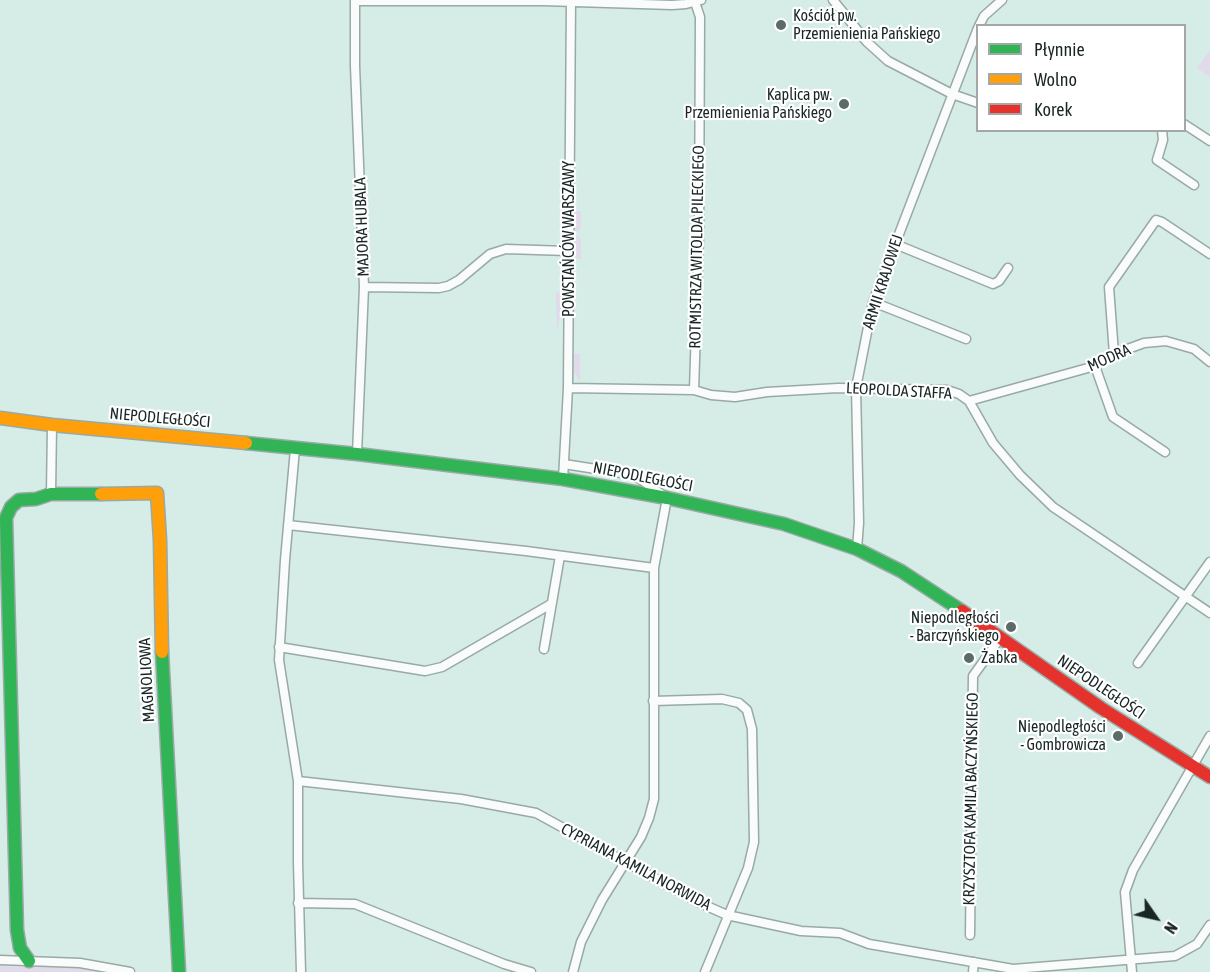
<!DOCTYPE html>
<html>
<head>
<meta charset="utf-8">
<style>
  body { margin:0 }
  #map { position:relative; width:1210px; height:972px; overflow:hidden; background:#d6ece7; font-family:"Asap Condensed",sans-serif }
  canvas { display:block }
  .legend { position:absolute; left:976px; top:24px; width:210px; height:108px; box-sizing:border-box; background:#fff; border:2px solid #a3a8a7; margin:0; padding:8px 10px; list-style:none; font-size:18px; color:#182624 }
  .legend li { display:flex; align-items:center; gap:12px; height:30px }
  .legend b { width:30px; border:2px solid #a3a8a7 }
  .north { position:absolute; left:1126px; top:888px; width:60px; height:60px; -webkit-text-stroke:4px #fff; paint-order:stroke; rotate:124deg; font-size:16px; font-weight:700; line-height:24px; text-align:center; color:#182624 }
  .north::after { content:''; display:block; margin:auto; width:21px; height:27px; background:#182624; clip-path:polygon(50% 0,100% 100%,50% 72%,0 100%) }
</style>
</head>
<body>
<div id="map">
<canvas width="1210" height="972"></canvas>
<ul class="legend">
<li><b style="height:8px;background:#30b455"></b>Płynnie</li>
<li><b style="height:8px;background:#ff9f0a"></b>Wolno</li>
<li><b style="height:8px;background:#e5322d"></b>Korek</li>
</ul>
<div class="north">N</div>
</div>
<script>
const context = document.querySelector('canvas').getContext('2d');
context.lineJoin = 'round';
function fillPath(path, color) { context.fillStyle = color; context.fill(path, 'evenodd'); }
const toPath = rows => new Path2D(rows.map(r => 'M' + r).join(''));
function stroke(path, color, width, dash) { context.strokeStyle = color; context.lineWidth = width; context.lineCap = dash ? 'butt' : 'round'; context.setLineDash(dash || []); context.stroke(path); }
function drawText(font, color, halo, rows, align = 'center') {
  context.font = font + ' "Asap Condensed",sans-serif'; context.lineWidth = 4.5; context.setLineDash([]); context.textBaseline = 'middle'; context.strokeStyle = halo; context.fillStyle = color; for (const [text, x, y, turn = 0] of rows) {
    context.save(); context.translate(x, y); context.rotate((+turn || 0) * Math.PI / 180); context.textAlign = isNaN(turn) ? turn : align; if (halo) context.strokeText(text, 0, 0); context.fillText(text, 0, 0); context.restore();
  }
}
const green = toPath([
  [1210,50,1210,77,1197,68],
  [574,211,581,211,581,228,578,231,574,231],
  [578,236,581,240,581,259,574,258,574,237],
  [556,292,563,292,558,329,557,329],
  [574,354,580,354,580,382,573,371],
  [0,966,87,968,110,972,0,972]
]);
const street = toPath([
  [355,0,355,66,364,287,357,454],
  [833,0,867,42,888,61,952,94,978,103],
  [355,1,543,1,672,5,686,4,701,0],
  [979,26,984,16,1002,0],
  [1184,124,1210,141],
  [1162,130,1163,140,1157,160,1194,185],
  [895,244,993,284,999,281,1008,268],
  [364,287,439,288,448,286,459,280,490,254,506,249,568,251],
  [873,302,966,339],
  [1114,354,1109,287,1156,220,1162,222,1210,254],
  [1095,366,1113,417,1165,452],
  [568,388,694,390,711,395,735,397,767,392,838,388,947,390,959,394,969,401,993,443,1020,475,1053,507,1210,613],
  [694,390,699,235,700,17,695,2],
  [969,401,1095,366,1114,354,1144,343,1166,341,1194,349,1210,362],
  [295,449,285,560,279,660,298,781,298,863,301,972],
  [564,464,628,474,640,479,667,498,654,568,654,799,649,818,641,837,602,900,581,942,573,972],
  [563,479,568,388,571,0],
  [51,494,52,425],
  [288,525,526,551,654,568],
  [857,549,859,523,856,388,873,302,978,28],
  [279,647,425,671,442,667,551,604],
  [544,649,560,556],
  [1138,663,1210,562],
  [653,701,722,699,739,703,747,710,752,729,754,842,748,868,705,972],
  [298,781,461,799,536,813,700,903,727,915,801,931,840,933,869,944,1013,969,1175,956,1197,944,1210,925],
  [298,903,355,904,504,964,531,972],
  [970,935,973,676,1001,637],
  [0,960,80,963,130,972],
  [973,972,974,962],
  [1132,972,1125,892,1133,870,1210,736]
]);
const fast = toPath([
  [246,443,357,454,563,479,667,498,784,524,857,549,901,571,962,611],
  [162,652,179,972],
  [29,961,20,948,17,930,6,518,11,507,19,500,36,499,51,494,101,494]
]);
const slow = toPath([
  [0,418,52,425,246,443],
  [101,494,157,493,160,540,162,652]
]);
const jam = toPath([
  [962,611,1101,708,1210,777]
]);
const markers = [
  [781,25,6,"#5a6b68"],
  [844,104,6,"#5a6b68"],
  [1011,627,6,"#5a6b68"],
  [969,658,6,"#5a6b68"],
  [1118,736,6,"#5a6b68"]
];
const poiNames = [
  ["Kościół pw.",793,16,"left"],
  ["Przemienienia Pańskiego",793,34,"left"],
  ["Kaplica pw.",832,95],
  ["Przemienienia Pańskiego",832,113],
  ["Niepodległości",999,618],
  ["- Barczyńskiego",999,636],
  ["Żabka",981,658,"left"],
  ["Niepodległości",1106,727],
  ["- Gombrowicza",1106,745]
];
const streetNames = [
  ["MAJORA HUBALA",362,227,-92],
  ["POWSTAŃCÓW WARSZAWY",569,239,-90],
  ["ROTMISTRZA WITOLDA PILECKIEGO",697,247,-89],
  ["ARMII KRAJOWEJ",883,282,-72],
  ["MODRA",1109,358,-24],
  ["LEOPOLDA STAFFA",899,391,3],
  ["NIEPODLEGŁOŚCI",160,418,5],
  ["NIEPODLEGŁOŚCI",643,477,11],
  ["MAGNOLIOWA",147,680,-93],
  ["NIEPODLEGŁOŚCI",1101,687,34],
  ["KRZYSZTOFA KAMILA BACZYŃSKIEGO",971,799,-89],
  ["CYPRIANA KAMILA NORWIDA",636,867,28]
];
fillPath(green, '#e0daea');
stroke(street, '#98a9a6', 11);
stroke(fast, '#98a9a6', 15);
stroke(slow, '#98a9a6', 15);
stroke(jam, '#98a9a6', 15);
stroke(street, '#f9fcfb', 8);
stroke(fast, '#30b455', 12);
stroke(slow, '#ff9f0a', 12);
stroke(jam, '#e5322d', 12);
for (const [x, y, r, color] of markers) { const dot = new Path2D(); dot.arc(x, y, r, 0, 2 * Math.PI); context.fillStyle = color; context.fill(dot); stroke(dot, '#fff', 2); }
drawText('16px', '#182624', '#fff', poiNames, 'right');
drawText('16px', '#182624', '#fff', streetNames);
</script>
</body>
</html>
